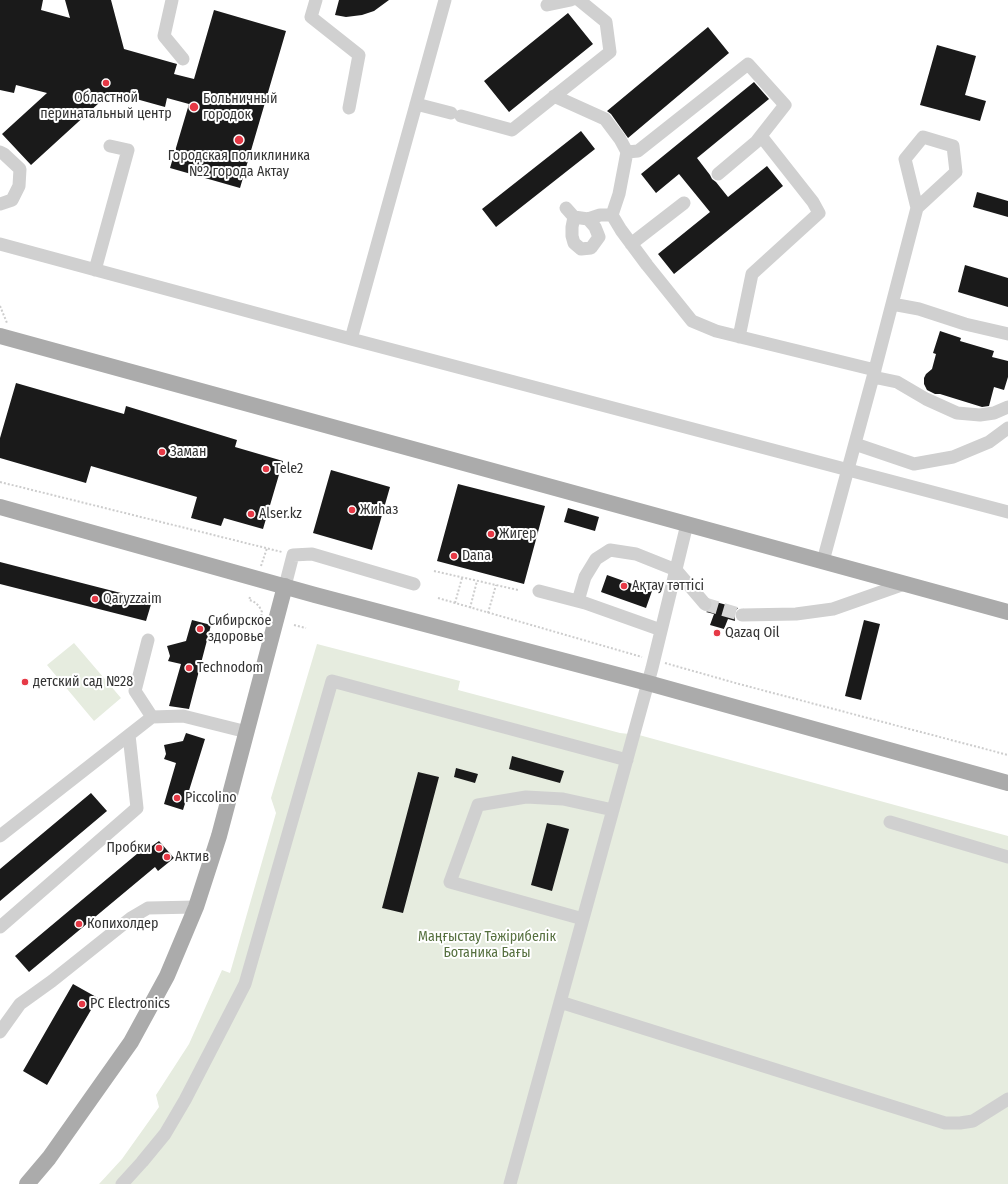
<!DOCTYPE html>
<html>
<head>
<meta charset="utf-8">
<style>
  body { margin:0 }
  canvas { display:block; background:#fff }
</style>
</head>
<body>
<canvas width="1008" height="1184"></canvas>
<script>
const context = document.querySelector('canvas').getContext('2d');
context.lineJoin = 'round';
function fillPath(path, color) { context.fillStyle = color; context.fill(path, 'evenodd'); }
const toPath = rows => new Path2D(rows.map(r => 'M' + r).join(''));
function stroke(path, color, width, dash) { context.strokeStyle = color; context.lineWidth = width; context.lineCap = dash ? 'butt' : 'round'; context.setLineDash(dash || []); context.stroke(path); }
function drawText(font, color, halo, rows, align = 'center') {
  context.font = font + ' "Fira Sans Condensed",sans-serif'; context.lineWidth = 4; context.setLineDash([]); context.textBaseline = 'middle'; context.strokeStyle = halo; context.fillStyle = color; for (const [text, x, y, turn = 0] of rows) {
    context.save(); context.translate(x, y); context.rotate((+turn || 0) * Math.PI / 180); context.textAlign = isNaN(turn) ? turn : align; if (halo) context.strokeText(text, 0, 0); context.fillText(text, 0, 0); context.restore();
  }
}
const green = toPath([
  [74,643,121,698,94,721,47,665],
  [317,644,460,681,458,690,620,733,639,735,1008,836,1008,1184,99,1184,122,1159,159,1107,156,1095,189,1044,222,970,230,973,276,813,271,798]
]);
const building = toPath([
  [0,0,43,0,41,10,70,18,65,0,111,0,124,49,177,64,174,74,194,79,214,10,286,31,240,188,170,168,189,104,167,98,165,107,111,92,31,165,2,134,47,93,16,85,14,93,0,90],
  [339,0,389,0,374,11,362,15,346,17,335,15],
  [568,13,593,44,509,112,484,81],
  [708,27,729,53,628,138,611,114,607,111],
  [937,45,976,56,965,95,986,101,980,121,920,105],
  [754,82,769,99,697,158,710,175,712,179,716,182,728,197,767,166,783,186,674,274,658,254,710,212,679,174,656,193,641,174],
  [581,131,595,149,496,227,482,209],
  [977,192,1008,201,1008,217,973,207],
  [965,265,1008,278,1008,307,958,292],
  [940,331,961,338,960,341,994,351,992,357,1008,361,1008,377,1004,390,994,387,989,406,982,407,940,394,935,394,927,390,924,384,924,378,926,374,932,369,936,354,933,353],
  [16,383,124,414,126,406,237,440,235,447,283,461,263,529,224,518,221,526,191,518,197,497,91,466,86,483,0,458,0,438],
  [331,470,390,487,372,550,313,533],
  [458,484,545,506,524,584,437,561],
  [568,508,599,517,595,531,564,522],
  [0,562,152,601,146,621,0,584],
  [607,575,652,591,646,608,601,592],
  [712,601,738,608,735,611,734,615,735,621,728,619,724,629,710,625,714,614,706,612,710,610,712,607],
  [192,620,211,625,189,709,169,706,181,664,168,661,170,656,167,646,186,641],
  [864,620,880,624,861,700,845,696],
  [186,733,205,739,183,810,164,804,176,763,164,759,166,754,164,745,183,741],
  [512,756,564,771,560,783,509,769],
  [456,768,478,774,475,783,454,777],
  [418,772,439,777,403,913,382,908],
  [91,793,107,811,0,901,0,869],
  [547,823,569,829,552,891,531,885],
  [159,841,174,858,158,871,155,867,29,972,15,956,150,843,152,846],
  [73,984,98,998,47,1085,23,1071]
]);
const minorTunnel = toPath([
  [705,604,742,615]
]);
const path = toPath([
  [0,306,7,323],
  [0,482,282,552],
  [261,566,267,548],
  [434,571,518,590],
  [250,597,249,600,253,601,259,606,262,612,261,618],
  [438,598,642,657],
  [455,603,462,578],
  [470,608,477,581],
  [488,613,496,585],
  [294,625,306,628],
  [665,663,739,684,1008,755]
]);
const minor = toPath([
  [172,0,164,36,183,59],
  [316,0,311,17,359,55,349,108],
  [547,5,571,0],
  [554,96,605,119,620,139,627,152,619,194,612,215,600,215,588,219],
  [416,104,451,113],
  [461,116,512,130,610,52,606,22,579,0],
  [0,152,4,154,20,169,19,186,12,200,0,204],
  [627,152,638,151,748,64,785,105,756,142,718,174],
  [566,208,574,217,572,227,572,236,574,243,581,249,591,248,599,237,595,227,588,219,574,217],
  [612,215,621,230,647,265,692,321,716,331,875,370],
  [0,244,351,339,1008,512],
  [631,244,684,203],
  [95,270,128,150,110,146],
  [892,304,919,309,965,324,1008,334],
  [739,337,752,274,819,213,813,202,761,136],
  [351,339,445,0],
  [873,377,897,382,926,399,957,413,980,415,994,413,1008,407],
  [855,444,914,464,953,457,989,442,1008,428],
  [823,561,873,377,917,208,905,159,923,137,953,146,956,172,917,208],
  [285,586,293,555,312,554,414,584],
  [539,591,585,603,661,630],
  [578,601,585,577,596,559,610,550,636,554,676,570,705,604],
  [742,615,796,614,833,609,904,584],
  [148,640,135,691,152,717,183,716,247,732],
  [890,822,1008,857],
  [0,836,152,717],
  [583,919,450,882,478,805,526,797,563,799,613,810],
  [0,927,137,808,129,735],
  [560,1002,945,1123,960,1123,973,1121,1008,1099],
  [0,1032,20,1004,52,981,131,918,148,908,196,907],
  [122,1184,142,1162,165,1134,185,1100,245,984,332,681,627,760],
  [510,1184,652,668,687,524]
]);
const major = toPath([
  [0,336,1008,612],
  [0,507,315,595,648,683,1008,783],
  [27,1184,49,1158,131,1042,167,976,196,907,219,836,285,586]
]);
const markers = [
  [106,83,4,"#e63946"],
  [194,107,5,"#e63946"],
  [239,140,5,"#e63946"],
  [162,452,4,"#e63946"],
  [266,469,4,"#e63946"],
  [352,510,4,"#e63946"],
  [251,514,4,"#e63946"],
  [491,534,4,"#e63946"],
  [454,556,4,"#e63946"],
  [624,586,4,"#e63946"],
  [95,599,4,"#e63946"],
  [200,629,4,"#e63946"],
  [717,633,4,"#e63946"],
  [189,668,4,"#e63946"],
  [25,682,4,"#e63946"],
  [177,798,4,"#e63946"],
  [159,848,4,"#e63946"],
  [167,857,4,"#e63946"],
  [79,924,4,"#e63946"],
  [82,1004,4,"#e63946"]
];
const poiNames = [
  ["Областной",106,98,"center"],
  ["перинатальный центр",106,114,"center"],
  ["Больничный",203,99],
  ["городок",203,115],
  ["Городская поликлиника",239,156,"center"],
  ["№2 города Актау",239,172,"center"],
  ["Заман",170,452],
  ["Tele2",274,469],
  ["Жиhаз",360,510],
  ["Alser.kz",259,514],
  ["Жигер",499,534],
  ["Dana",462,556],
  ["Ақтау тәттісі",632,586],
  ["Qaryzzaim",103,599],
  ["Сибирское",208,621],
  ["здоровье",208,637],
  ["Qazaq Oil",725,633],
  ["Technodom",197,668],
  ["детский сад №28",33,682],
  ["Piccolino",185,798],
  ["Пробки",151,848,"right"],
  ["Актив",175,857],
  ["Копихолдер",87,924],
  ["PC Electronics",90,1004]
];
const parkNames = [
  ["Маңғыстау Тәжірибелік",487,937],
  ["Ботаника Бағы",487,953]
];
fillPath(green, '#e6ecdf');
fillPath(building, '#1a1a1a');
stroke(minorTunnel, '#d6d6d6', 13, [13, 6]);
stroke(path, '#cdcdcd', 2, [2, 2]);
stroke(minor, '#d0d0d0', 13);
stroke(major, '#ababab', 16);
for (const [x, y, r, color] of markers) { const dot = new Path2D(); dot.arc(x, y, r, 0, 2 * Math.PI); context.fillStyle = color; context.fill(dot); stroke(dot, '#fff', 1.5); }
drawText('14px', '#333', '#fff', poiNames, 'left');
drawText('14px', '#56703f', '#fff', parkNames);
</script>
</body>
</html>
